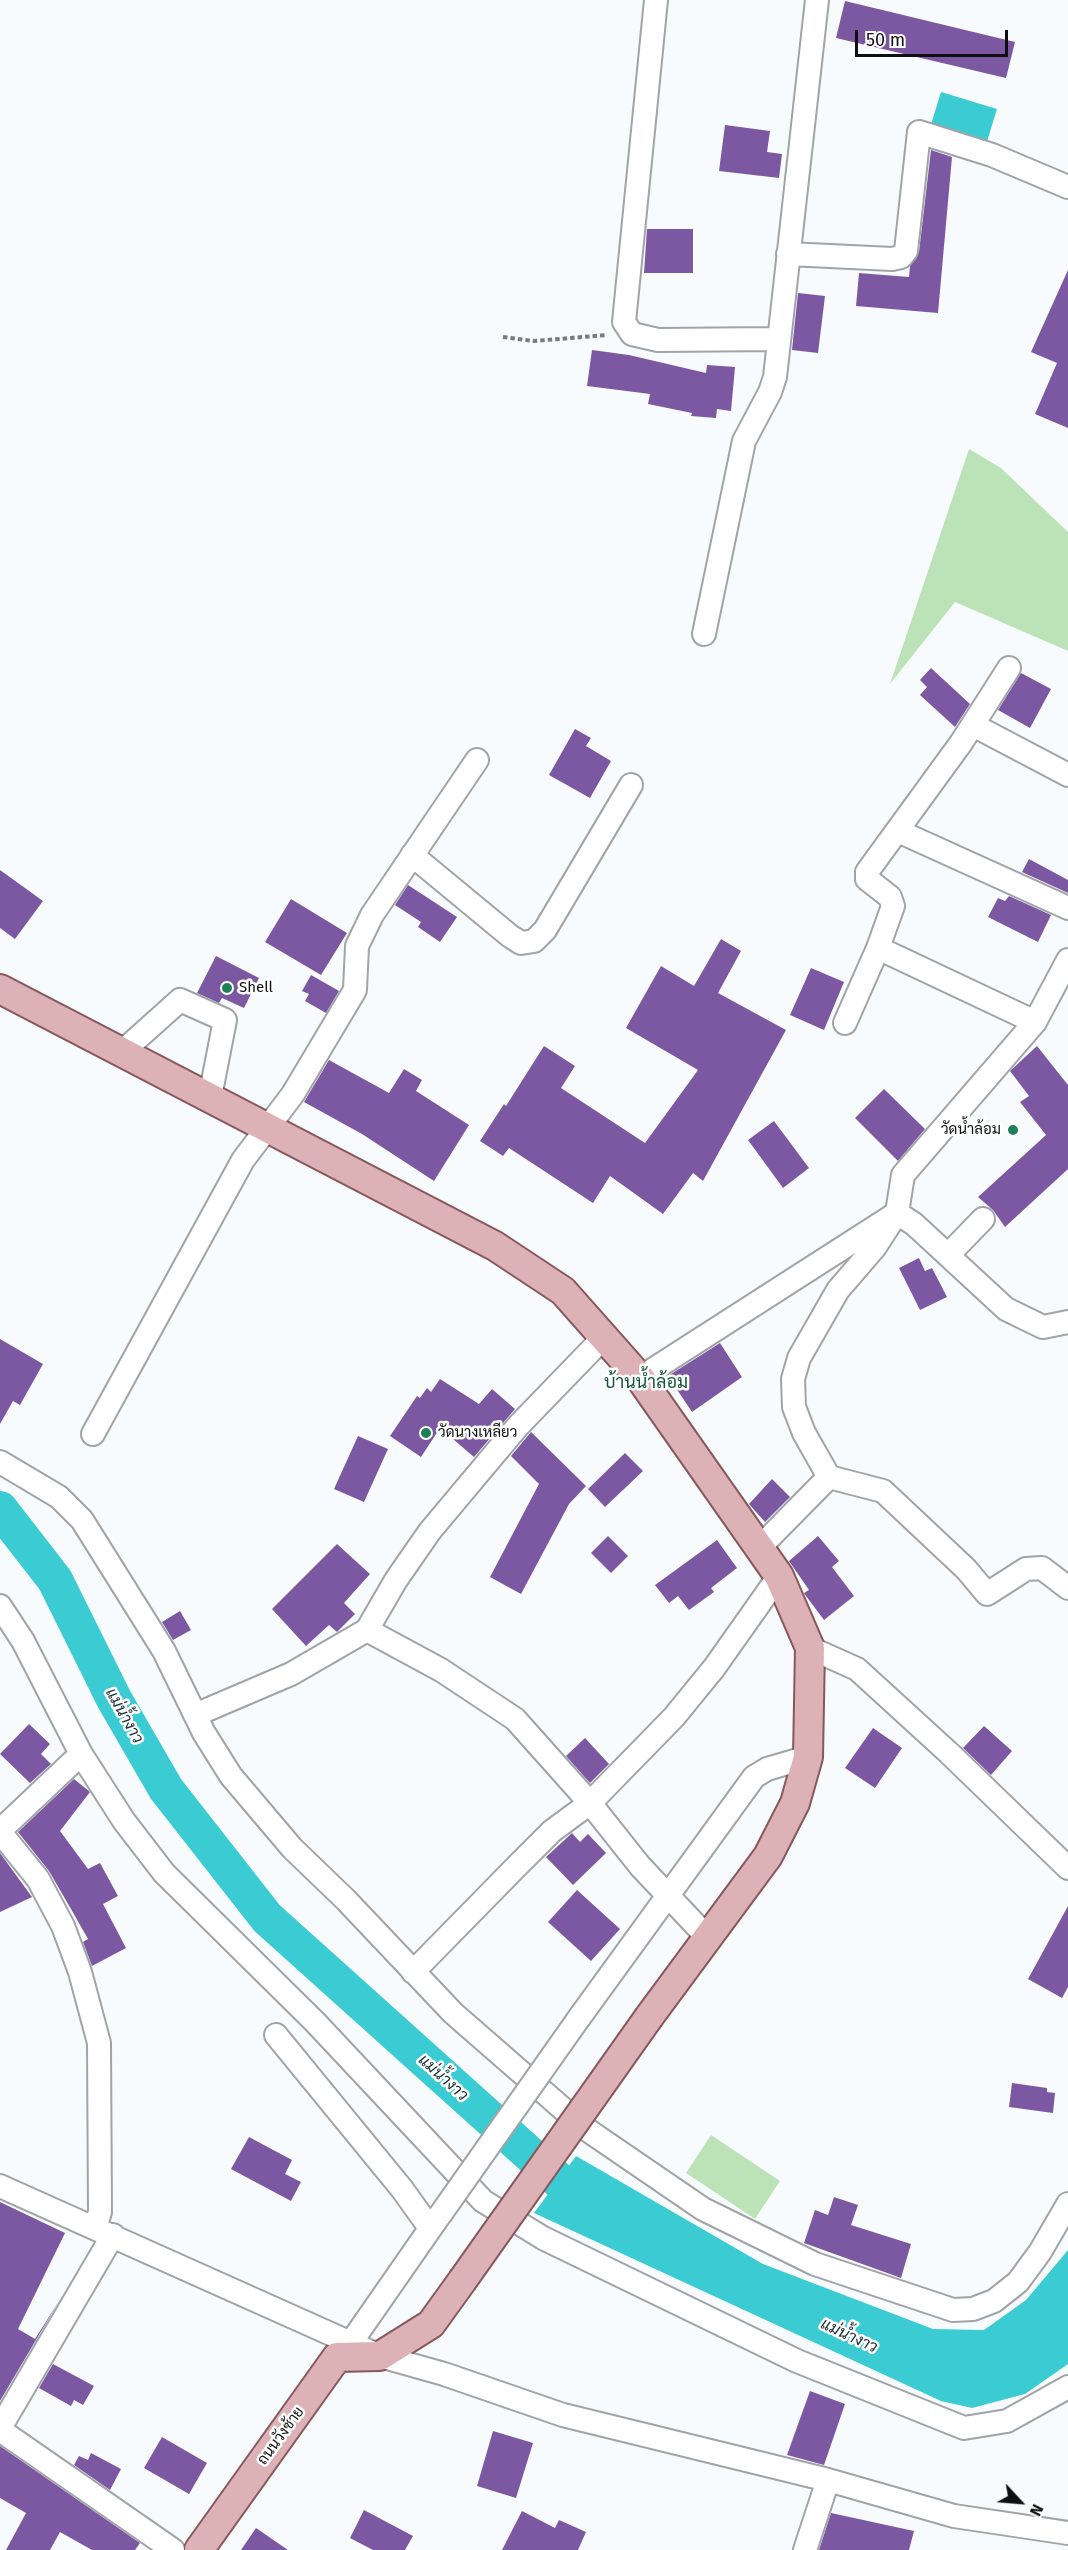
<!DOCTYPE html>
<html>
<head>
<meta charset="utf-8">
<style>
  body { margin:0 }
  #map { position:relative; width:1068px; height:2550px; overflow:hidden; background:#f8fbfe; font-family:"Fira Sans",sans-serif }
  canvas { display:block }
  .north { position:absolute; left:990px; top:2472px; width:60px; height:60px; -webkit-text-stroke:4px #fff; paint-order:stroke; rotate:116deg; font-size:16px; font-weight:700; line-height:24px; text-align:center; color:#0e0f10 }
  .north::after { content:''; display:block; margin:auto; width:21px; height:27px; background:#0e0f10; clip-path:polygon(50% 0,100% 100%,50% 72%,0 100%) }
  .scale { position:absolute; left:855px; top:30px; width:153px; height:27px; box-sizing:border-box; border:3px solid #0e0f10; border-top:0; padding-left:8px; font-size:18px; line-height:21px; white-space:nowrap; color:#0e0f10; -webkit-text-stroke:4px #fff; paint-order:stroke }
</style>
</head>
<body>
<div id="map">
<canvas width="1068" height="2550"></canvas>
<div class="north">N</div>
<div class="scale">50 m</div>
</div>
<script>
const context = document.querySelector('canvas').getContext('2d');
context.lineJoin = 'round';
function fillPath(path, color) { context.fillStyle = color; context.fill(path, 'evenodd'); }
const toPath = rows => new Path2D(rows.map(r => 'M' + r).join(''));
function stroke(path, color, width, dash) { context.strokeStyle = color; context.lineWidth = width; context.lineCap = dash ? 'butt' : 'round'; context.setLineDash(dash || []); context.stroke(path); }
function drawText(font, color, halo, rows, align = 'center') {
  context.font = font + ' "Fira Sans",Sarabun,sans-serif'; context.lineWidth = 5; context.setLineDash([]); context.textBaseline = 'middle'; context.strokeStyle = halo; context.fillStyle = color; for (const [text, x, y, turn = 0] of rows) {
    context.save(); context.translate(x, y); context.rotate((+turn || 0) * Math.PI / 180); context.textAlign = isNaN(turn) ? turn : align; if (halo) context.strokeText(text, 0, 0); context.fillText(text, 0, 0); context.restore();
  }
}
const green = toPath([
  [969,449,1001,468,1068,532,1068,651,955,602,890,684],
  [711,2135,780,2181,755,2219,686,2173]
]);
const water = toPath([
  [941,92,997,109,985,148,929,131],
  [576,2156,763,2264,933,2329,984,2330,1026,2300,1068,2250,1068,2364,1025,2394,972,2408,941,2401,534,2213]
]);
const river = toPath([
  [0,1509,55,1580,114,1699,166,1789,267,1918,594,2212]
]);
const building = toPath([
  [845,1,1015,42,1006,78,836,38],
  [725,125,770,131,767,152,782,154,779,178,719,171],
  [931,150,952,157,938,313,856,306,859,273,909,277,910,266,919,252],
  [647,229,693,229,693,273,644,273],
  [1068,270,1068,428,1035,414,1057,363,1031,352],
  [798,293,825,296,818,353,792,350],
  [592,350,629,355,706,373,707,365,735,367,731,411,717,409,716,418,691,416,692,413,648,404,650,394,587,386],
  [931,668,970,704,955,727,920,695,927,687,920,680],
  [1021,673,1051,689,1030,728,998,710],
  [575,729,591,738,586,746,611,761,590,798,549,775],
  [1029,859,1068,880,1068,893,1022,872],
  [0,870,43,901,15,939,0,928],
  [408,885,457,917,440,942,418,927,421,922,395,905],
  [1009,896,1051,915,1038,942,988,917,998,898,1005,901],
  [291,899,347,933,321,975,265,942],
  [721,939,741,951,718,993,786,1030,703,1181,693,1173,663,1214,610,1176,593,1203,509,1148,503,1156,480,1141,504,1104,506,1106,544,1046,575,1066,561,1088,645,1143,698,1070,626,1028,661,966,694,986],
  [216,956,259,978,244,1008,222,998,219,1003,197,993],
  [811,968,844,982,824,1030,790,1015],
  [311,975,339,991,326,1013,305,1001,309,994,302,991],
  [1037,1046,1068,1085,1068,1169,1005,1227,993,1210,978,1197,1046,1135,1020,1102,1029,1096,1010,1071],
  [329,1060,389,1093,404,1069,422,1080,416,1091,469,1125,434,1181,362,1134,304,1102],
  [884,1089,925,1129,898,1161,855,1118],
  [774,1121,809,1168,783,1188,748,1140],
  [919,1258,925,1271,932,1268,947,1297,920,1310,899,1268],
  [0,1339,43,1364,20,1405,13,1401,0,1424],
  [720,1343,742,1377,692,1412,668,1376],
  [440,1379,479,1404,492,1389,515,1409,474,1457,440,1428,421,1457,390,1436,417,1396,420,1398,427,1388,431,1392],
  [531,1432,586,1486,569,1504,521,1594,490,1577,539,1484,511,1456],
  [358,1436,388,1449,364,1502,334,1489],
  [625,1453,643,1471,605,1507,588,1489],
  [772,1479,790,1497,765,1522,749,1504],
  [608,1536,628,1556,611,1573,591,1553],
  [818,1536,839,1561,832,1567,854,1596,824,1620,806,1596,804,1593,809,1590,789,1561],
  [717,1540,737,1568,711,1588,714,1592,689,1610,678,1596,669,1603,655,1585],
  [337,1544,370,1574,344,1603,355,1614,337,1632,329,1625,306,1646,272,1609],
  [180,1611,191,1630,173,1640,162,1622],
  [29,1724,50,1744,41,1754,51,1764,30,1783,0,1754],
  [984,1726,1012,1751,991,1775,963,1748],
  [873,1728,902,1748,875,1788,845,1768],
  [585,1738,609,1764,590,1783,566,1756],
  [74,1779,90,1792,60,1831,88,1869,100,1863,118,1896,103,1904,126,1948,92,1966,83,1942,88,1939,71,1909,49,1871,18,1832],
  [572,1833,580,1842,588,1834,606,1853,573,1885,546,1857],
  [0,1853,32,1897,0,1912],
  [577,1890,620,1929,591,1961,548,1922],
  [1068,1906,1068,1987,1062,1998,1028,1979],
  [1012,2083,1047,2088,1047,2092,1055,2093,1053,2113,1009,2107],
  [249,2137,292,2160,285,2174,301,2182,291,2201,231,2169],
  [834,2197,858,2205,851,2225,911,2244,901,2278,804,2243,815,2210,828,2215],
  [0,2202,65,2233,18,2329,35,2339,59,2301,0,2401],
  [53,2364,94,2386,83,2405,74,2400,71,2406,39,2388],
  [810,2391,845,2404,824,2465,787,2455],
  [493,2431,533,2443,516,2498,477,2486],
  [162,2437,207,2463,189,2494,144,2468],
  [0,2446,140,2543,135,2550,92,2550,60,2532,50,2550,6,2550,26,2513,0,2498],
  [91,2453,121,2469,110,2490,74,2465,79,2456,88,2460],
  [364,2510,413,2536,405,2550,373,2550,350,2538],
  [522,2511,555,2528,559,2520,586,2532,578,2550,502,2550],
  [831,2513,914,2531,909,2550,819,2550],
  [256,2528,288,2550,241,2550]
]);
const path = toPath([
  [503,337,534,341,607,335]
]);
const minor = toPath([
  [656,0,624,322,632,334,658,340,779,339],
  [788,254,892,259,901,257,906,251,919,132,992,155,1068,187],
  [704,634,744,441,770,392,775,377,817,0],
  [973,725,1068,775],
  [898,831,1068,908],
  [412,855,510,936,521,943,534,941,545,930,631,785],
  [878,948,1035,1022],
  [845,1023,878,948,893,906,890,897,867,879,867,872,961,743,1009,668],
  [122,1052,180,1000,225,1020,210,1097],
  [948,1255,983,1219],
  [1068,1322,1043,1327,1006,1309,914,1224,897,1213,875,1247,838,1290,799,1358,793,1379,794,1407,804,1433,829,1477,883,1491,966,1569,987,1594,1026,1569,1042,1568,1068,1588],
  [640,1378,897,1213,903,1175,1035,1022,1068,960],
  [93,1434,243,1160,293,1094,355,990,357,946,372,915,477,760],
  [0,1462,59,1497,82,1520,164,1651,204,1733,231,1776,292,1848,346,1900,453,2013,586,2129,703,2209,815,2264,953,2310,973,2309,994,2301,1018,2282,1040,2252,1068,2204],
  [760,1547,829,1477],
  [0,1606,23,1641,81,1754,124,1821,164,1873,315,2022,483,2201,543,2238,797,2361,964,2428,1007,2421,1068,2387],
  [367,1630,441,1670,515,1719,590,1803,640,1866,708,1938],
  [810,1648,857,1669,949,1753,1068,1868],
  [195,1715,291,1674,367,1630,396,1580,430,1531,518,1426,604,1337],
  [0,1828,6,1825,81,1754],
  [0,1832,38,1879,63,1926,80,1972,99,2043,100,2212,95,2228],
  [413,1972,514,1869,552,1831,590,1803,674,1717,714,1668,779,1576],
  [579,2018,754,1777,767,1769,808,1757],
  [276,2035,402,2189,430,2228],
  [0,2186,380,2356,444,2374,563,2415,828,2480,954,2516,1068,2533],
  [350,2344,439,2216],
  [0,2428,113,2235],
  [0,2430,173,2550],
  [805,2550,828,2480]
]);
const major = toPath([
  [0,989,495,1246,563,1291,640,1378,779,1576,810,1648,808,1757,795,1803,768,1856,649,2017],
  [199,2550,337,2357,380,2356,431,2324,462,2281]
]);
const minorBridge = toPath([
  [440,2215,579,2018]
]);
const majorBridge = toPath([
  [462,2281,649,2017]
]);
const markers = [
  [227,988,6,"#1c8059"],
  [1013,1130,6,"#1c8059"],
  [426,1433,6,"#1c8059"]
];
const poiNames = [
  ["Shell",239,988],
  ["วัดน้ำล้อม",1001,1130,"right"],
  ["วัดนางเหลียว",438,1433]
];
const streetNames = [
  ["ถนนวังซ้าย",281,2436,-54]
];
const waterNames = [
  ["แม่น้ำงาว",124,1716,61],
  ["แม่น้ำงาว",443,2078,42],
  ["แม่น้ำงาว",849,2336,25]
];
const quarterNames = [
  ["บ้านน้ำล้อม",646,1383]
];
fillPath(green, '#bce3b7');
fillPath(water, '#3bccd3');
stroke(river, '#3bccd3', 36);
fillPath(building, '#7d58a2');
stroke(minor, '#a1a4a7', 26);
stroke(major, '#86585c', 32);
stroke(path, '#797b7d', 4, [4.5, 3]);
stroke(minor, '#fff', 22);
stroke(major, '#ddb2b6', 28);
stroke(minorBridge, '#a1a4a7', 26, []);
stroke(majorBridge, '#86585c', 32, []);
stroke(minorBridge, '#fff', 22);
stroke(majorBridge, '#ddb2b6', 28);
for (const [x, y, r, color] of markers) { const dot = new Path2D(); dot.arc(x, y, r, 0, 2 * Math.PI); context.fillStyle = color; context.fill(dot); stroke(dot, '#fff', 2); }
drawText('15px', '#0e0f10', '#fff', poiNames, 'left');
drawText('15px', '#0e0f10', '#fff', streetNames);
drawText('italic 16px', '#172f30', '#fff', waterNames);
drawText('18px', '#14573d', '#fff', quarterNames);
</script>
</body>
</html>
